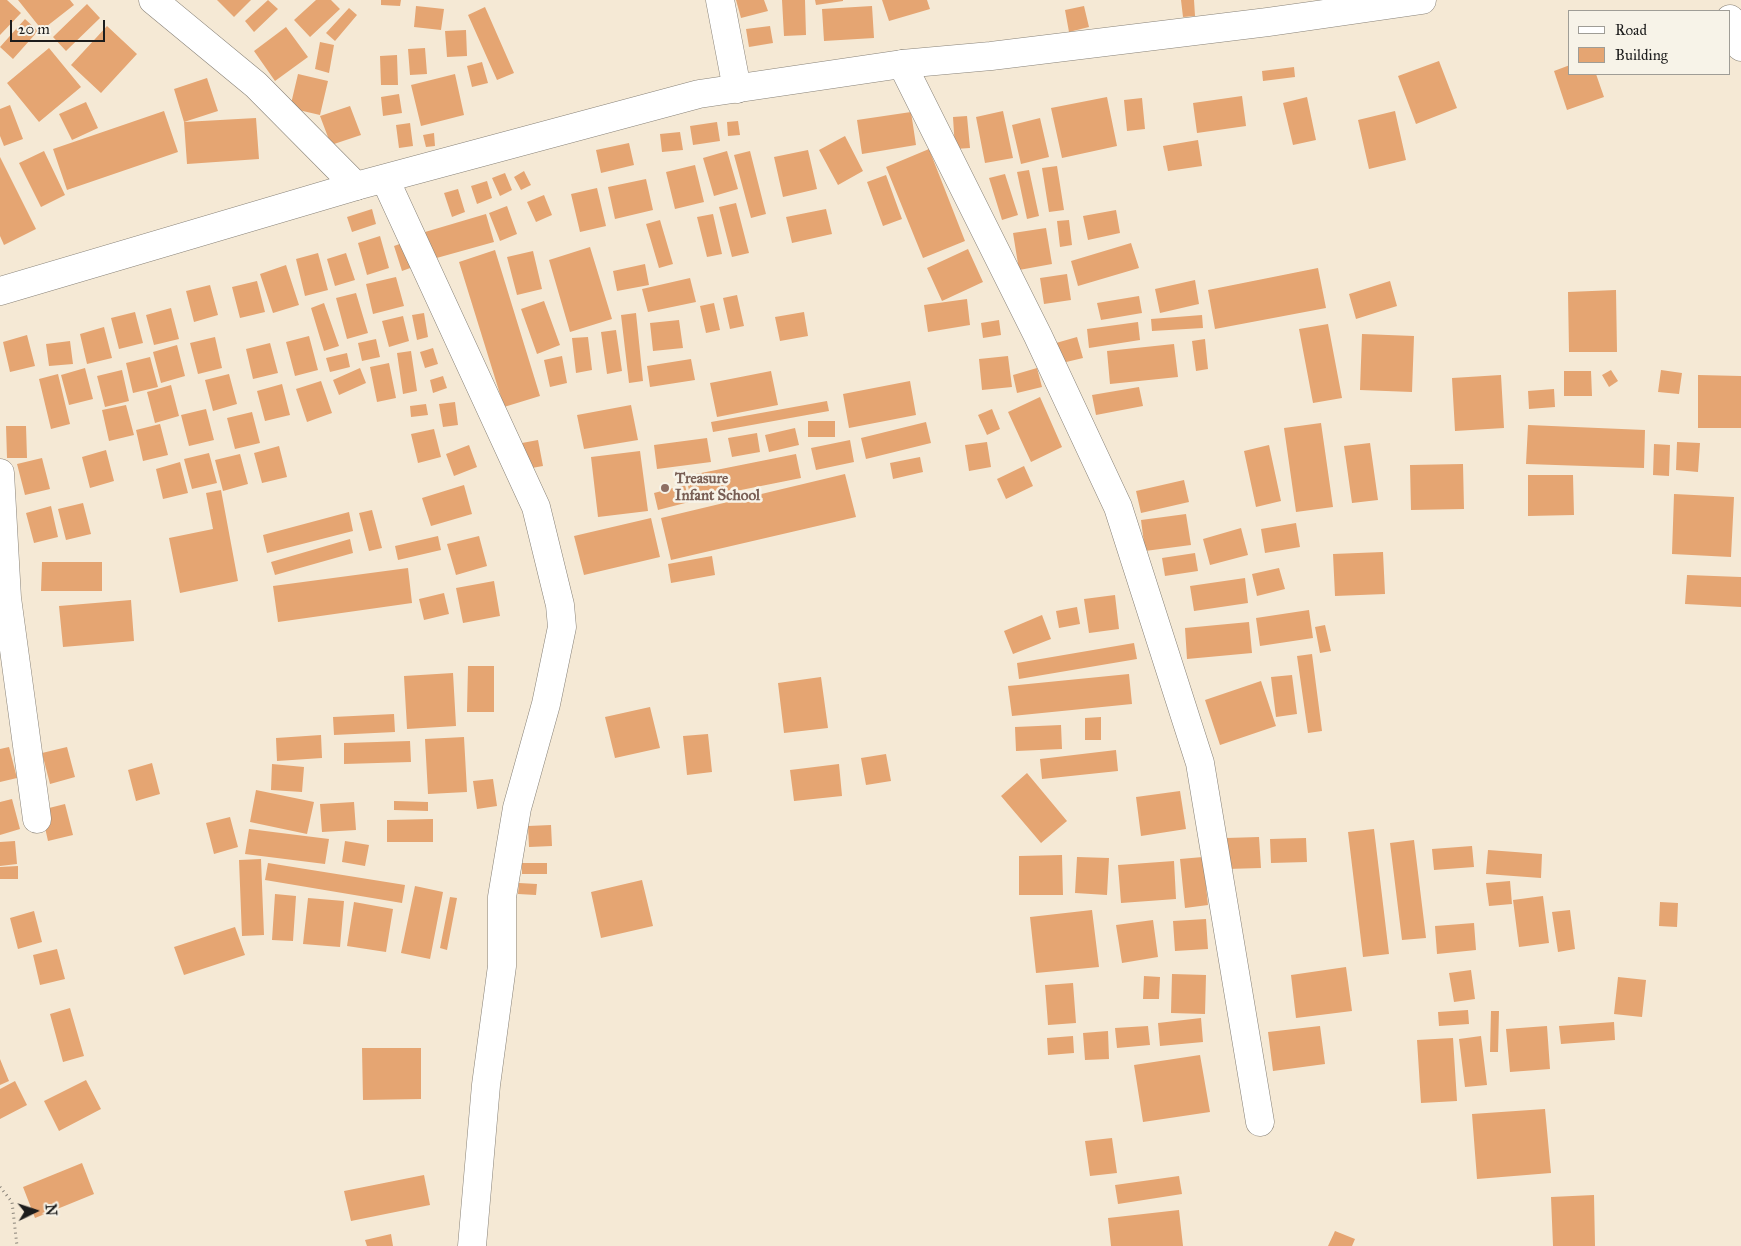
<!DOCTYPE html>
<html>
<head>
<meta charset="utf-8">
<style>
  body { margin:0 }
  #map { position:relative; width:1741px; height:1246px; overflow:hidden; background:#f5e9d5; font-family:"IM FELL Great Primer",serif }
  canvas { display:block }
  .legend { position:absolute; left:1568px; top:10px; width:162px; height:65px; box-sizing:border-box; background:#f7f3e8; border:1px solid #9f9d96; margin:0; padding:6px 9px; list-style:none; font-size:15px; color:#1c1c1c }
  .legend li { display:flex; align-items:center; gap:10px; height:25px }
  .legend b { width:25px; border:1px solid #9f9d96 }
  .north { position:absolute; left:10px; top:1186px; width:50px; height:50px; -webkit-text-stroke:4px #f7f3e8; paint-order:stroke; rotate:86deg; font-size:14px; font-weight:700; line-height:20px; text-align:center; color:#1c1c1c }
  .north::after { content:''; display:block; margin:auto; width:18px; height:22px; background:#1c1c1c; clip-path:polygon(50% 0,100% 100%,50% 72%,0 100%) }
  .scale { position:absolute; left:10px; top:20px; width:95px; height:22px; box-sizing:border-box; border:2px solid #1c1c1c; border-top:0; padding-left:6px; font-size:15px; line-height:18px; white-space:nowrap; color:#1c1c1c; -webkit-text-stroke:4px #f7f3e8; paint-order:stroke }
</style>
</head>
<body>
<div id="map">
<canvas width="1741" height="1246"></canvas>
<ul class="legend">
<li><b style="height:6px;background:#fff"></b>Road</li>
<li><b style="height:14px;background:#e5a572"></b>Building</li>
</ul>
<div class="north">N</div>
<div class="scale">20 m</div>
</div>
<script>
const context = document.querySelector('canvas').getContext('2d');
context.lineJoin = 'round';
function fillPath(path, color) { context.fillStyle = color; context.fill(path, 'evenodd'); }
const toPath = rows => new Path2D(rows.map(r => 'M' + r).join(''));
function stroke(path, color, width, dash) { context.strokeStyle = color; context.lineWidth = width; context.lineCap = dash ? 'butt' : 'round'; context.setLineDash(dash || []); context.stroke(path); }
function drawText(font, color, halo, rows, align = 'center') {
  context.font = font + ' "IM FELL Great Primer",serif'; context.lineWidth = 5; context.setLineDash([]); context.textBaseline = 'middle'; context.strokeStyle = halo; context.fillStyle = color; for (const [text, x, y, turn = 0] of rows) {
    context.save(); context.translate(x, y); context.rotate((+turn || 0) * Math.PI / 180); context.textAlign = isNaN(turn) ? turn : align; if (halo) context.strokeText(text, 0, 0); context.fillText(text, 0, 0); context.restore();
  }
}
const building = toPath([
  [0,0,7,0,21,13,0,35],
  [18,0,70,0,74,5,42,30],
  [217,0,251,0,234,17],
  [268,0,278,9,254,32,245,21],
  [316,0,331,0,340,9,310,37,294,20],
  [381,0,401,0,400,6,381,5],
  [736,0,764,0,768,11,741,18],
  [782,0,805,0,806,35,784,36],
  [815,0,843,0,843,1,816,5],
  [882,0,927,0,930,9,889,21],
  [1181,0,1194,0,1195,16,1183,17],
  [87,4,100,18,66,51,53,37],
  [416,6,444,9,441,30,414,27],
  [872,6,874,38,824,41,822,9],
  [1084,6,1089,27,1069,32,1065,10],
  [485,7,514,73,497,80,468,15],
  [349,8,357,15,335,41,326,33],
  [25,19,38,31,13,59,0,47],
  [107,26,137,54,101,93,71,65],
  [770,26,773,43,749,47,746,29],
  [286,27,308,57,275,81,254,51],
  [466,30,467,56,447,57,445,31],
  [320,42,334,45,329,73,315,69],
  [49,48,81,87,39,122,7,83],
  [425,48,427,74,410,75,408,49],
  [397,55,398,85,381,85,380,56],
  [1439,61,1457,108,1416,124,1398,76],
  [482,62,488,83,472,87,467,66],
  [1570,65,1570,74,1596,74,1604,97,1567,110,1554,71],
  [1294,67,1295,77,1263,81,1262,71],
  [298,74,328,81,320,115,290,108],
  [455,74,464,115,421,126,411,85],
  [207,78,218,111,184,122,174,89],
  [399,94,402,113,383,116,381,97],
  [1242,96,1246,126,1197,133,1193,103],
  [1107,97,1117,146,1062,158,1051,108],
  [1307,97,1316,140,1293,145,1283,103],
  [1142,98,1145,129,1127,131,1124,100],
  [86,102,98,128,72,140,59,114],
  [10,105,23,139,4,146,0,136,0,109],
  [350,106,361,135,331,145,320,116],
  [164,111,178,152,67,190,53,149],
  [1003,111,1013,158,985,163,976,117],
  [1395,111,1406,160,1369,169,1358,120],
  [911,112,916,145,862,154,857,120],
  [967,116,970,148,955,149,953,117],
  [256,118,259,159,187,164,184,122],
  [1040,118,1049,157,1021,164,1012,125],
  [738,121,740,135,728,136,727,122],
  [717,122,720,141,693,145,690,126],
  [410,123,413,146,399,148,396,125],
  [680,132,683,150,662,152,660,134],
  [434,133,435,146,426,147,423,135],
  [845,136,863,171,838,185,819,150],
  [1198,140,1202,166,1168,171,1163,146],
  [629,143,634,165,601,173,596,150],
  [929,149,965,241,923,258,886,167],
  [808,150,817,189,783,197,774,157],
  [44,151,65,195,41,207,19,163],
  [727,151,738,189,714,196,703,158],
  [750,151,766,214,751,218,734,155],
  [0,157,36,229,4,245,0,236],
  [695,165,704,202,675,209,666,172],
  [1057,166,1064,210,1049,212,1042,168],
  [1029,170,1039,216,1027,219,1017,172],
  [524,171,531,185,521,190,514,177],
  [505,173,512,190,500,196,492,178],
  [1005,174,1018,215,1002,220,989,178],
  [886,175,902,219,883,226,867,182],
  [646,179,653,210,615,219,608,187],
  [487,181,492,198,477,204,471,186],
  [597,188,606,226,580,232,571,194],
  [458,189,465,212,452,217,444,193],
  [544,195,552,215,536,222,527,202],
  [736,203,749,253,732,257,719,207],
  [507,206,517,234,500,241,489,213],
  [372,209,376,224,352,232,347,217],
  [826,209,832,234,792,243,786,217],
  [1116,210,1120,233,1088,240,1083,216],
  [486,214,494,242,433,259,425,232],
  [713,214,722,254,707,257,697,217],
  [660,220,673,264,659,268,646,224],
  [1069,220,1072,245,1060,247,1057,221],
  [1046,228,1052,264,1019,270,1013,233],
  [380,236,389,268,367,275,358,243],
  [405,242,413,267,402,271,394,246],
  [1131,243,1139,268,1078,286,1071,261],
  [590,247,612,319,570,332,549,260],
  [968,249,983,282,942,301,927,268],
  [495,250,540,396,504,407,459,262],
  [533,251,542,289,517,295,507,257],
  [318,253,328,290,305,296,296,259],
  [346,253,355,280,335,286,327,259],
  [645,264,649,285,617,291,613,271],
  [286,265,299,305,273,313,260,274],
  [1318,268,1326,308,1215,329,1208,290],
  [1067,274,1071,300,1044,304,1040,278],
  [396,277,404,306,373,314,366,284],
  [690,278,696,302,648,312,642,289],
  [1195,280,1199,304,1160,313,1155,289],
  [257,281,265,312,240,318,232,287],
  [1390,281,1397,306,1356,319,1349,294],
  [210,285,218,315,194,322,186,291],
  [1616,290,1617,352,1569,352,1568,292],
  [356,293,368,333,347,339,336,298],
  [737,295,744,326,730,329,723,298],
  [1139,296,1142,313,1101,320,1097,303],
  [967,299,970,325,928,332,924,305],
  [544,301,560,345,537,354,521,309],
  [324,303,339,346,324,351,311,308],
  [714,303,720,330,706,333,700,306],
  [171,308,179,339,154,345,146,315],
  [135,312,143,343,119,349,111,318],
  [804,312,808,336,780,341,775,317],
  [424,313,428,337,417,340,412,315],
  [636,313,643,381,629,383,621,315],
  [1202,315,1203,328,1152,331,1151,319],
  [403,316,409,341,389,347,382,321],
  [679,320,683,348,653,351,650,323],
  [999,320,1001,335,983,338,981,323],
  [1138,322,1140,340,1089,348,1087,329],
  [1328,324,1342,398,1313,403,1299,329],
  [104,327,112,358,87,364,80,334],
  [616,330,622,371,607,374,601,332],
  [1362,334,1414,336,1412,392,1360,390],
  [27,335,35,366,10,372,3,342],
  [309,336,318,370,295,376,286,342],
  [215,337,222,368,198,374,190,343],
  [588,337,592,370,576,373,572,338],
  [1077,337,1083,358,1062,363,1056,343],
  [376,339,380,357,362,361,358,343],
  [1205,339,1208,369,1196,371,1192,341],
  [70,341,73,364,49,366,46,344],
  [270,343,278,373,253,379,246,349],
  [1174,344,1178,377,1110,384,1107,351],
  [177,345,185,376,161,383,153,352],
  [433,348,438,364,425,368,420,352],
  [411,351,417,391,403,394,397,353],
  [347,353,350,367,330,372,326,358],
  [562,356,567,383,550,387,544,360],
  [1008,356,1012,387,982,390,979,359],
  [150,357,158,387,133,393,126,363],
  [691,359,695,380,650,387,647,366],
  [389,363,396,398,377,402,370,367],
  [85,368,93,399,69,405,61,375],
  [360,368,366,383,339,395,333,380],
  [1037,368,1042,387,1017,393,1013,375],
  [122,370,129,401,105,407,97,376],
  [1611,370,1618,381,1609,387,1602,375],
  [1661,370,1682,373,1679,394,1658,392],
  [771,371,778,405,717,417,710,383],
  [1564,371,1591,371,1592,396,1564,396],
  [58,374,70,424,51,429,39,379],
  [229,374,237,404,213,411,205,380],
  [1501,375,1504,428,1455,431,1452,378],
  [1698,375,1741,376,1741,428,1698,428],
  [443,376,447,388,433,393,430,380],
  [321,381,332,413,307,422,296,389],
  [910,381,916,415,849,428,843,394],
  [282,384,290,415,265,421,257,391],
  [171,385,179,416,155,423,147,392],
  [1139,387,1143,406,1096,415,1092,395],
  [1554,389,1555,407,1529,409,1528,391],
  [1040,397,1062,447,1031,462,1008,412],
  [827,401,829,411,713,432,711,422],
  [455,402,458,425,443,427,439,404],
  [426,404,428,415,411,417,410,406],
  [126,405,134,435,109,441,102,410],
  [631,405,638,440,584,449,577,415],
  [206,409,214,440,189,446,181,415],
  [992,409,1000,429,987,435,978,415],
  [252,412,260,443,235,449,227,418],
  [808,421,835,421,835,437,808,437],
  [926,422,931,443,866,459,861,438],
  [1321,423,1333,507,1296,512,1284,428],
  [160,424,168,455,143,461,136,430],
  [1528,425,1645,430,1644,468,1526,464],
  [6,426,26,426,27,458,7,458],
  [795,428,799,445,769,452,765,435],
  [434,429,441,457,418,463,411,434],
  [757,433,760,452,732,457,728,438],
  [707,438,711,462,657,469,654,445],
  [538,440,543,466,526,469,522,443],
  [850,440,854,462,816,470,811,448],
  [987,442,991,467,969,471,965,445],
  [1677,442,1700,443,1698,472,1676,470],
  [1370,443,1378,500,1352,503,1344,446],
  [1654,444,1670,445,1669,476,1653,475],
  [469,445,477,467,454,476,446,454],
  [1269,445,1281,501,1256,507,1244,451],
  [279,446,287,477,262,483,254,453],
  [106,450,114,481,90,488,82,457],
  [640,451,648,511,598,517,591,457],
  [209,453,217,483,192,489,184,459],
  [240,454,248,484,223,491,215,460],
  [796,454,801,478,691,500,686,476],
  [920,457,923,472,893,479,890,463],
  [42,458,50,489,25,495,17,464],
  [180,462,188,493,163,499,156,469],
  [1463,464,1464,509,1411,510,1410,465],
  [1024,466,1033,486,1006,499,997,479],
  [845,474,856,517,671,560,661,518],
  [1528,475,1573,475,1574,515,1528,516],
  [1184,480,1189,502,1141,513,1136,491],
  [464,485,472,514,431,526,422,498],
  [685,485,689,502,658,510,654,493],
  [221,490,238,581,180,593,169,538,213,529,206,493],
  [1674,494,1734,497,1731,557,1672,554],
  [83,503,91,534,66,540,58,509],
  [51,506,58,537,34,543,26,513],
  [372,510,382,548,369,551,359,513],
  [349,512,353,531,267,553,263,535],
  [1186,514,1191,545,1145,551,1141,520],
  [651,518,660,557,584,575,574,536],
  [1296,523,1300,547,1265,553,1261,529],
  [1241,528,1248,555,1210,565,1203,539],
  [438,536,441,550,398,560,395,546],
  [479,536,487,566,456,575,447,544],
  [350,539,353,553,275,575,271,562],
  [1383,552,1385,594,1335,596,1333,554],
  [1195,553,1198,571,1165,576,1162,558],
  [712,556,715,575,671,583,668,564],
  [42,562,102,562,102,591,41,591],
  [408,568,412,603,278,622,273,586],
  [1279,568,1285,589,1257,596,1252,574],
  [1687,575,1741,577,1741,607,1685,604],
  [1245,578,1248,603,1194,611,1190,586],
  [494,581,500,616,463,623,456,588],
  [444,593,449,614,424,620,419,599],
  [1115,595,1119,629,1089,633,1084,599],
  [131,600,134,641,63,647,59,606],
  [1077,607,1080,624,1059,628,1056,611],
  [1309,610,1313,638,1260,646,1256,618],
  [1042,615,1051,639,1013,654,1004,631],
  [1249,622,1252,653,1187,659,1185,628],
  [1325,625,1331,651,1320,653,1315,627],
  [1134,643,1137,659,1019,679,1017,663],
  [1312,654,1322,731,1308,733,1297,656],
  [468,666,494,666,494,712,467,712],
  [453,673,456,726,407,729,404,676],
  [1129,674,1132,704,1012,716,1008,686],
  [1292,675,1297,714,1276,717,1271,677],
  [821,677,828,728,784,733,778,683],
  [1261,681,1276,726,1220,745,1205,700],
  [650,707,660,748,615,758,605,717],
  [394,714,395,732,334,735,333,717],
  [1101,717,1101,740,1085,740,1085,718],
  [1061,725,1062,749,1016,751,1015,727],
  [708,734,712,772,687,775,683,736],
  [321,735,322,758,277,761,276,738],
  [464,737,467,792,428,794,425,739],
  [410,741,411,762,344,764,344,743],
  [9,747,17,778,0,782,0,749],
  [67,747,75,777,50,784,42,753],
  [1116,750,1118,771,1042,779,1040,759],
  [886,754,891,781,866,785,861,758],
  [152,763,160,794,136,801,128,770],
  [272,764,304,767,302,792,271,790],
  [839,764,842,796,794,801,790,770],
  [1027,773,1067,821,1041,843,1001,796],
  [493,779,497,806,477,809,473,781],
  [256,790,314,802,307,834,250,822],
  [1180,791,1186,829,1141,836,1136,797],
  [12,799,20,829,0,835,0,802],
  [394,801,428,802,428,811,394,810],
  [354,802,356,830,322,832,320,804],
  [65,804,73,835,48,841,41,810],
  [230,817,238,847,214,854,206,823],
  [433,819,433,842,387,842,387,820],
  [551,825,552,846,529,847,528,826],
  [249,829,329,839,325,864,245,854],
  [1374,829,1389,954,1363,957,1348,832],
  [1259,837,1261,868,1227,869,1226,838],
  [1306,838,1307,862,1271,863,1270,839],
  [1414,840,1426,938,1402,940,1390,843],
  [15,841,17,864,0,866,0,842],
  [345,841,369,845,365,866,342,862],
  [1472,846,1474,867,1434,870,1432,849],
  [1488,850,1542,854,1541,878,1486,874],
  [1062,855,1063,895,1019,895,1019,856],
  [1077,857,1109,858,1107,895,1075,893],
  [1203,857,1208,905,1185,908,1180,859],
  [261,859,264,935,242,936,239,860],
  [1174,861,1176,899,1121,903,1118,865],
  [268,863,405,885,402,903,265,880],
  [522,863,547,863,547,874,522,874],
  [18,866,18,879,0,879,0,867],
  [642,880,653,926,601,938,591,892],
  [1510,881,1512,904,1489,906,1486,883],
  [519,883,537,884,536,895,518,894],
  [415,886,443,892,430,959,401,953],
  [275,894,296,896,293,941,272,940],
  [1543,896,1549,943,1519,947,1513,900],
  [450,897,457,898,447,950,440,948],
  [308,898,344,901,340,947,303,944],
  [354,902,393,909,386,952,347,946],
  [1660,902,1678,903,1677,927,1659,926],
  [1092,910,1099,967,1036,973,1030,917],
  [1570,910,1575,949,1558,952,1552,912],
  [34,911,42,942,18,949,10,918],
  [1206,919,1208,949,1175,951,1173,921],
  [1153,920,1158,957,1122,963,1116,925],
  [1474,923,1476,950,1437,954,1435,926],
  [235,927,245,955,184,975,174,947],
  [57,949,65,979,40,985,33,955],
  [1346,967,1352,1011,1296,1018,1291,975],
  [1471,970,1475,999,1454,1002,1449,973],
  [1172,974,1206,975,1205,1014,1171,1013],
  [1144,976,1160,977,1159,999,1143,999],
  [1618,977,1646,980,1642,1017,1614,1014],
  [1073,983,1076,1023,1048,1025,1045,985],
  [70,1008,84,1056,63,1062,50,1014],
  [1468,1010,1469,1024,1439,1026,1438,1012],
  [1491,1011,1499,1011,1498,1052,1490,1052],
  [1201,1018,1203,1042,1160,1046,1158,1023],
  [1614,1022,1615,1040,1561,1044,1559,1026],
  [1148,1026,1150,1045,1117,1048,1115,1028],
  [1320,1026,1325,1064,1273,1071,1268,1032],
  [1547,1026,1550,1069,1510,1072,1506,1029],
  [1108,1031,1109,1059,1085,1060,1083,1033],
  [1073,1036,1074,1053,1048,1055,1047,1038],
  [1481,1036,1487,1085,1465,1087,1459,1039],
  [1453,1038,1457,1101,1421,1103,1417,1040],
  [362,1048,421,1048,421,1099,363,1100],
  [1200,1055,1210,1112,1143,1122,1134,1065],
  [0,1059,9,1081,0,1085],
  [86,1080,101,1109,59,1131,44,1101],
  [15,1081,27,1105,0,1119,0,1089],
  [1545,1109,1551,1173,1477,1179,1472,1114],
  [1112,1138,1117,1173,1090,1176,1085,1141],
  [82,1163,94,1194,35,1218,23,1187],
  [424,1175,430,1205,351,1221,344,1191],
  [1179,1176,1182,1194,1118,1204,1115,1185],
  [1594,1195,1595,1246,1553,1246,1551,1197],
  [1179,1210,1183,1246,1111,1246,1108,1218],
  [1335,1231,1355,1239,1352,1246,1328,1246],
  [391,1234,393,1246,367,1246,365,1240]
]);
const path = toPath([
  [0,1187,12,1202,17,1246]
]);
const minor = toPath([
  [153,0,256,85,356,186],
  [720,0,737,89],
  [1730,19,1741,47],
  [902,64,1038,336,1118,507,1200,763,1260,1122],
  [385,179,536,507,560,605,562,627,546,704,517,808,502,897,502,966,486,1085,472,1246],
  [0,473,7,598,37,819]
]);
const tertiary = toPath([
  [0,291,356,186,699,94,902,64,991,56,1268,22,1422,0]
]);
const markers = [
  [665,488,5,"#8d6e63"]
];
const educationNames = [
  ["Treasure",675,479],
  ["Infant School",675,496]
];
fillPath(building, '#e5a572');
stroke(minor, '#888278', 29);
stroke(tertiary, '#888278', 29);
stroke(path, '#888278', 3, [1, 4]);
stroke(minor, '#fff', 28);
stroke(tertiary, '#fff', 28);
for (const [x, y, r, color] of markers) { const dot = new Path2D(); dot.arc(x, y, r, 0, 2 * Math.PI); context.fillStyle = color; context.fill(dot); stroke(dot, '#f7f3e8', 2); }
drawText('bold 15px', '#785e54', '#f7f3e8', educationNames, 'left');
</script>
</body>
</html>
